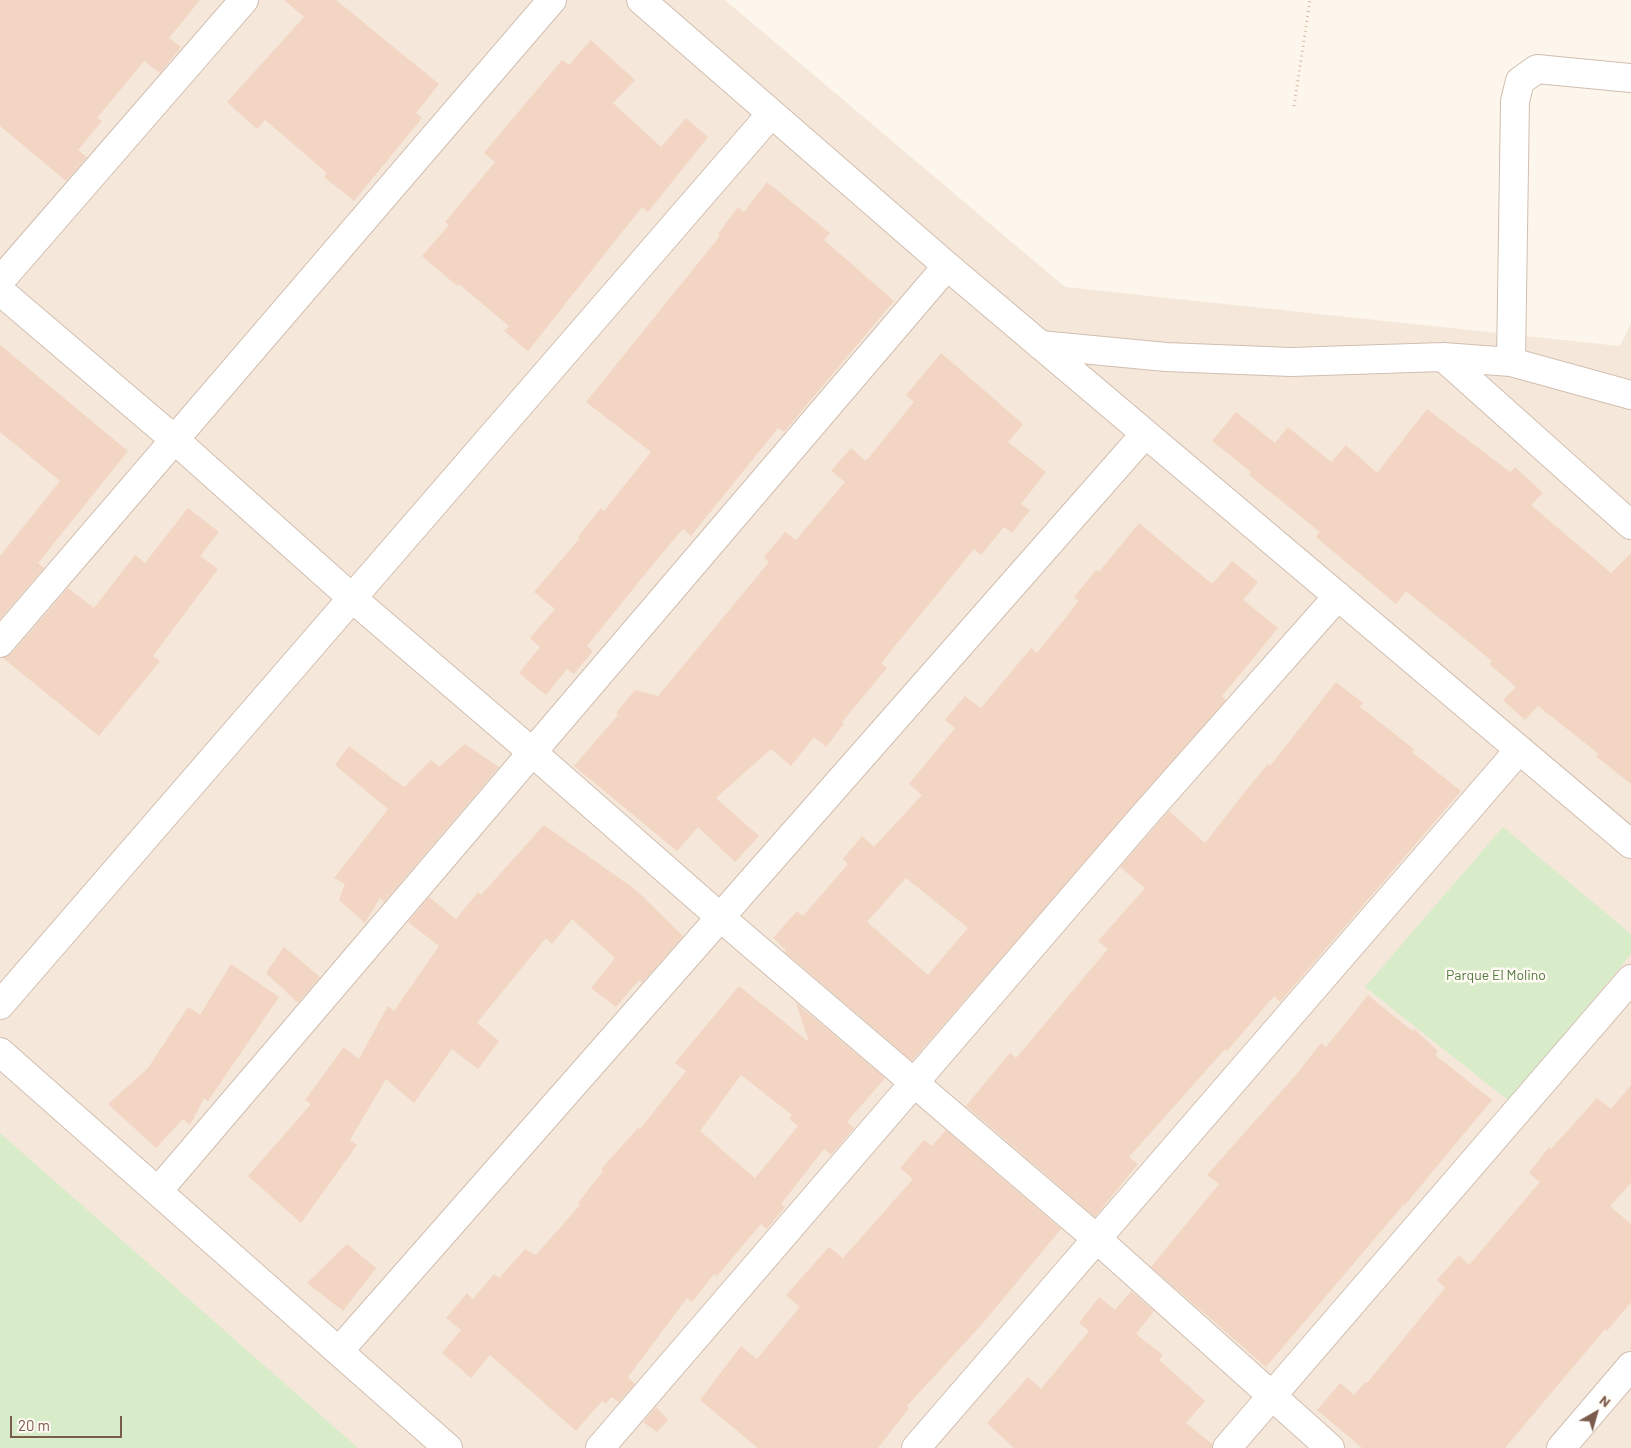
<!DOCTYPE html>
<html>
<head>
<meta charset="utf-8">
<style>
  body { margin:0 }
  #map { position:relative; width:1631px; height:1448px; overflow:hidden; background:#fdf6ec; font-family:Barlow,sans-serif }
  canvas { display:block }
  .north { position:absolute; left:1571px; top:1388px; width:50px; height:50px; -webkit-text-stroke:4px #fffaf3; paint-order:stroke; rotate:38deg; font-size:14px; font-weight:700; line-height:20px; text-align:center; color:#7a5c4d }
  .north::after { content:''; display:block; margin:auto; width:18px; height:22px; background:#7a5c4d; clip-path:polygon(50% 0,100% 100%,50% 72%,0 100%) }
  .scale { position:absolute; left:10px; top:1416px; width:112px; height:22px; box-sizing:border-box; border:2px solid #7a5c4d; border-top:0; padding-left:6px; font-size:15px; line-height:18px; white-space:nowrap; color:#7a5c4d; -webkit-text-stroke:4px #fffaf3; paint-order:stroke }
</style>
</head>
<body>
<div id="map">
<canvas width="1631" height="1448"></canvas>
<div class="north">N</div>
<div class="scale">20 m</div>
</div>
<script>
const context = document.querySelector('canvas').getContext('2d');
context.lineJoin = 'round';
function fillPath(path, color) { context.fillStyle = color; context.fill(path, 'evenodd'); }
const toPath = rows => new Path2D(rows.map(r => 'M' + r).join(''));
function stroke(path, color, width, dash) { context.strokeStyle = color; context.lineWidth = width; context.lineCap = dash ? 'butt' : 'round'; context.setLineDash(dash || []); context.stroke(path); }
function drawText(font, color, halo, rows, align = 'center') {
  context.font = font + ' Barlow,sans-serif'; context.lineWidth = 5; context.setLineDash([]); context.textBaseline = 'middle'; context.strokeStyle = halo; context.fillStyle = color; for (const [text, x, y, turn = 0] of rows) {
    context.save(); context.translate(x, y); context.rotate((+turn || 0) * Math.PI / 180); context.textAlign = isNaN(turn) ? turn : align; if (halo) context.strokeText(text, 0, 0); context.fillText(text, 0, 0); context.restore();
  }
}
const residential = toPath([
  [0,0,725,0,1065,287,1620,346,1631,323,1631,1448,0,1448]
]);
const green = toPath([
  [1503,827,1631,934,1631,954,1509,1101,1365,987],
  [0,1133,358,1448,0,1448]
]);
const building = toPath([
  [0,0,200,0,169,38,181,47,160,73,144,61,97,118,102,121,78,150,87,157,66,181,0,126],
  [284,0,336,0,439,84,416,113,422,118,354,201,324,177,327,173,265,120,257,129,227,102,304,17],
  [591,40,635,80,613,103,661,147,686,118,708,137,648,212,642,207,528,351,504,331,509,326,459,284,457,286,422,256,449,225,445,222,495,162,484,153,562,60,569,65],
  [767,182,830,233,824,240,894,301,784,432,778,428,691,536,683,529,659,557,587,646,593,651,574,674,567,669,546,695,519,673,540,647,530,638,555,609,534,592,580,538,578,537,601,508,604,511,651,452,586,402,720,236,718,234,738,207,744,212],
  [0,345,128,451,38,563,44,568,0,619,0,556,60,481,0,432],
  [941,353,1023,424,1008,442,1046,472,1021,504,1030,510,1012,533,1004,527,981,555,974,549,881,663,887,668,842,722,844,724,826,747,814,737,791,766,771,749,716,798,759,836,735,862,698,827,677,851,574,766,618,715,616,713,635,690,658,696,769,562,764,557,785,532,796,540,845,482,831,471,851,448,866,461,914,402,906,395],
  [1427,409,1510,472,1515,467,1543,493,1531,505,1611,573,1631,553,1631,784,1596,756,1599,754,1538,706,1525,720,1503,700,1516,687,1489,664,1492,661,1406,591,1396,604,1316,537,1320,532,1249,475,1251,472,1212,441,1236,412,1275,443,1288,427,1331,462,1346,445,1377,473],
  [188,508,219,532,200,556,218,569,153,656,160,661,99,736,3,658,12,653,68,588,94,608,135,555,145,563],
  [1139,523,1212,584,1232,561,1258,582,1243,600,1278,628,1222,696,1226,700,912,1061,785,952,786,950,773,938,797,911,803,916,848,864,843,859,862,836,874,847,922,795,909,784,955,728,945,720,965,696,981,708,1031,648,1037,653,1079,601,1074,597,1096,570,1099,572],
  [906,878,968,928,928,975,867,922],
  [1336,682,1363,703,1360,707,1414,749,1412,752,1461,791,1280,1002,1274,996,1227,1051,1225,1049,1129,1157,1138,1164,1095,1217,966,1106,1010,1053,1016,1058,1108,949,1098,941,1145,888,1120,867,1153,829,1169,811,1205,843,1247,789,1268,764,1270,766],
  [465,744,499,767,384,902,380,898,365,923,339,900,345,884,334,878,388,809,335,765,349,746,404,787,431,760,439,767],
  [544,825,636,890,683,936,642,983,639,980,616,1007,591,988,615,958,572,919,552,944,546,938,477,1023,499,1041,478,1069,452,1049,414,1103,386,1079,350,1140,357,1145,301,1223,248,1176,311,1104,305,1100,344,1047,359,1059,388,1006,394,1011,439,946,408,922,429,897,456,919,478,892,481,895],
  [284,947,320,977,298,1003,266,973],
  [231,964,279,997,208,1101,204,1098,190,1125,183,1119,156,1148,108,1104,148,1068,188,1007,200,1015],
  [739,986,809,1042,796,1003,885,1078,847,1122,854,1128,831,1155,824,1149,781,1204,785,1207,767,1229,761,1224,717,1276,714,1274,692,1302,687,1298,628,1377,635,1384,619,1402,611,1397,606,1404,602,1401,576,1431,490,1355,471,1378,442,1353,461,1330,446,1318,467,1293,473,1299,494,1274,499,1278,525,1249,536,1255,580,1205,578,1203,603,1171,601,1169,638,1128,640,1129,686,1071,675,1063],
  [741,1075,792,1115,789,1119,798,1126,755,1178,700,1131],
  [1368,995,1412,1031,1414,1029,1438,1051,1435,1055,1492,1100,1405,1205,1404,1204,1266,1367,1151,1267,1219,1184,1207,1175,1295,1076,1321,1043,1326,1047],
  [1631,1085,1631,1183,1610,1206,1631,1224,1631,1302,1607,1331,1605,1329,1505,1448,1362,1448,1317,1410,1340,1383,1354,1395,1365,1382,1367,1383,1445,1288,1437,1280,1459,1255,1469,1265,1540,1182,1529,1173,1549,1147,1551,1149,1597,1098,1611,1109],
  [946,1130,1061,1229,983,1323,907,1406,909,1408,878,1448,758,1448,700,1400,741,1346,757,1359,800,1307,786,1295,829,1247,843,1258,913,1179,900,1168,924,1140,932,1146],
  [347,1244,376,1268,343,1311,307,1283],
  [1131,1291,1154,1311,1136,1334,1163,1355,1159,1360,1205,1401,1186,1423,1212,1444,1212,1448,1014,1448,987,1423,1028,1377,1041,1389,1089,1331,1079,1323,1099,1297,1115,1310],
  [656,1407,668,1420,657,1432,643,1422]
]);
const path = toPath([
  [1294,106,1310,0]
]);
const minor = toPath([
  [641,0,947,266,1631,844],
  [0,281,244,0],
  [0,291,175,440,352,598,532,752,720,917,1097,1239,1330,1448],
  [1040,345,1166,357,1291,362,1443,357,1511,362,1631,395],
  [1443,357,1631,525],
  [1511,362,1515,101,1520,81,1537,69,1631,78],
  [0,643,552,0],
  [0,1005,771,114],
  [0,1052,448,1448],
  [158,1191,947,266],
  [339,1351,1145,434],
  [600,1448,1141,819,1338,596],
  [916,1448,1519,750],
  [1227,1448,1631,979],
  [1561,1448,1631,1366]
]);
const parkNames = [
  ["Parque El Molino",1496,975]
];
fillPath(residential, '#f5e8da');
fillPath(green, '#d8ecc9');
fillPath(building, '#f3d5c3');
stroke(minor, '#d1beb0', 30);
stroke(path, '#d9b8a5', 3, [1, 4]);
stroke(minor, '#fff', 28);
drawText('14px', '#537a41', '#fffaf3', parkNames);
</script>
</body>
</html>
